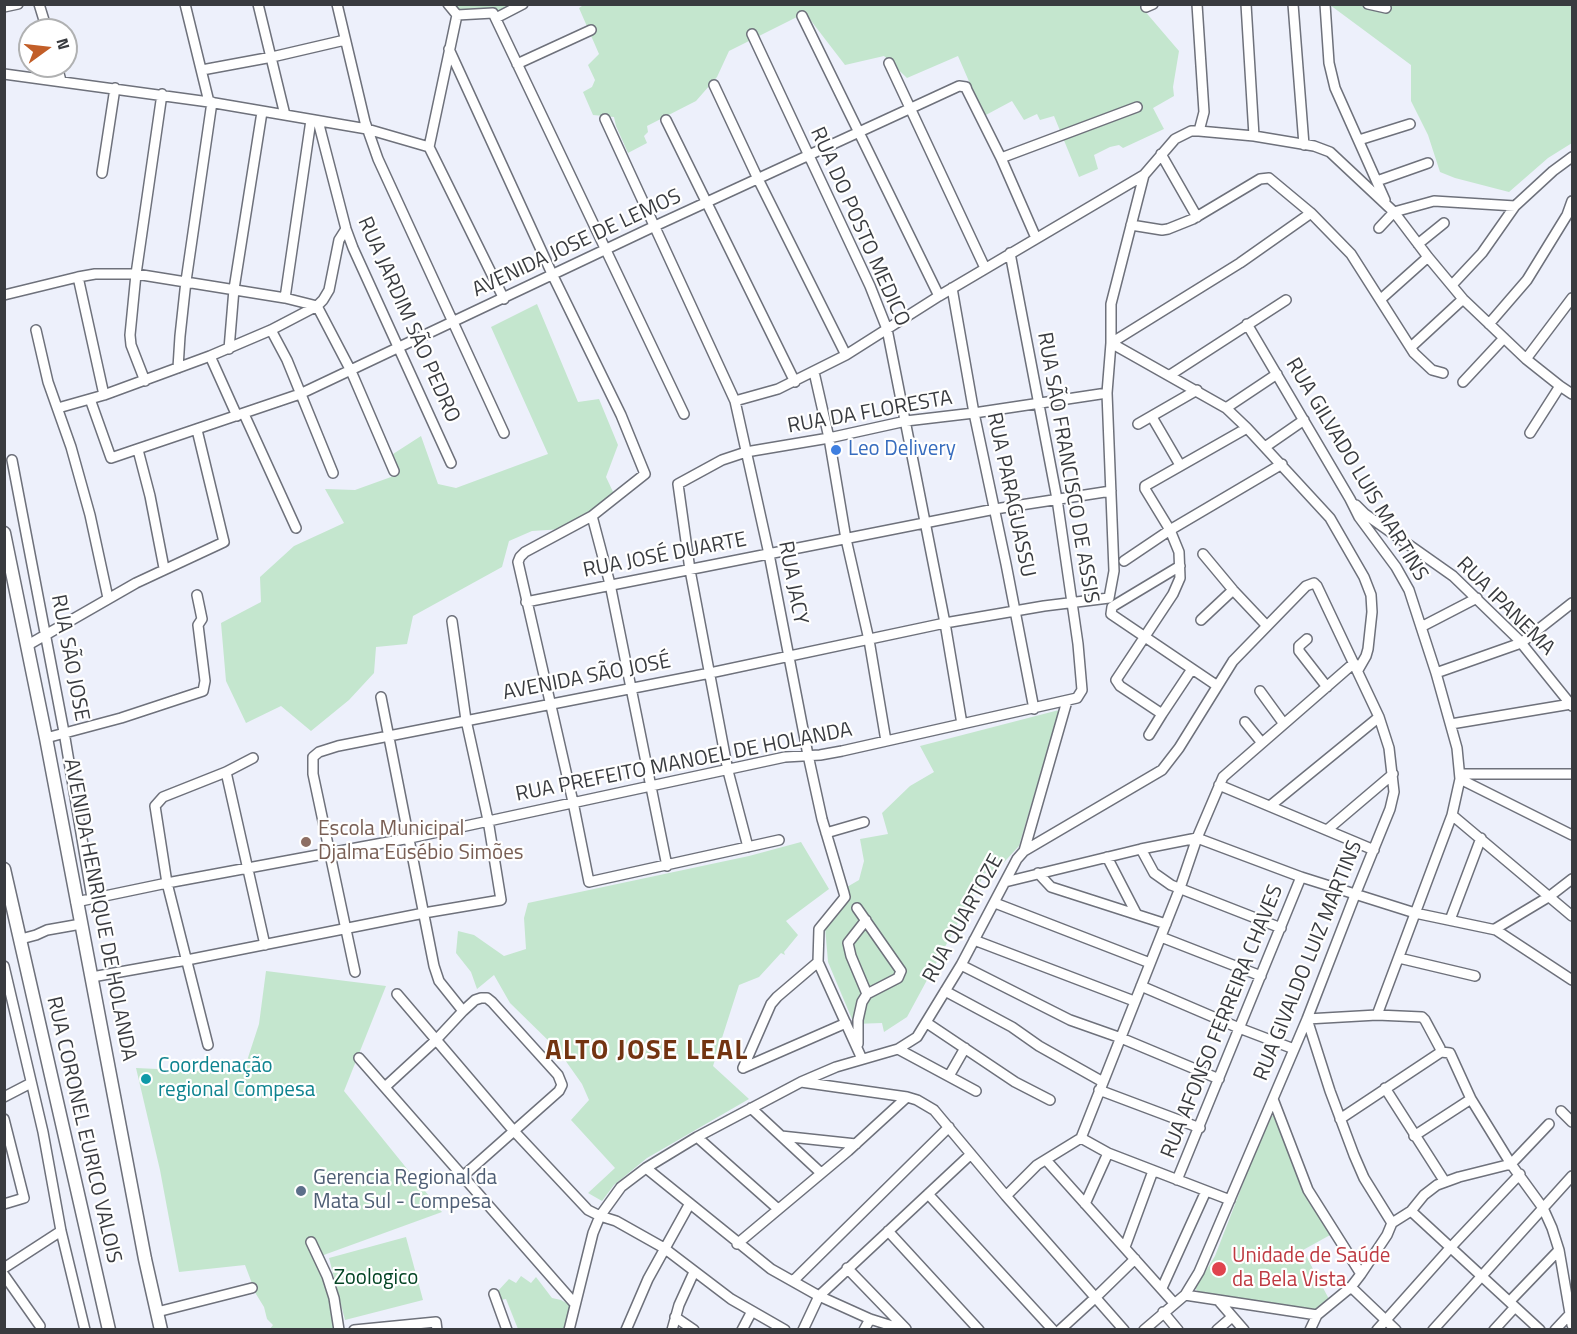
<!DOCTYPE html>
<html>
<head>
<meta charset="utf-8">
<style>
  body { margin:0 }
  #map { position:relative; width:1577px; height:1334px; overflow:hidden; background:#edf0fb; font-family:"Titillium Web",sans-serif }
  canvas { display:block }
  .frame { position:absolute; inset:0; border:6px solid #393b3f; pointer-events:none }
  .north { position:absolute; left:18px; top:18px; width:60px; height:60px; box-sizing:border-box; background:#fff; border:2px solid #b0b1b2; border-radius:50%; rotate:75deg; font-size:16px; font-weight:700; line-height:24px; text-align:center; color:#393b3f }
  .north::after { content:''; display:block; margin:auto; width:21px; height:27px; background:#c25e28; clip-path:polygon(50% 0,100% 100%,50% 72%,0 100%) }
</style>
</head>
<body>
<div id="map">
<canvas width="1577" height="1334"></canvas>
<div class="frame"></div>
<div class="north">N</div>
</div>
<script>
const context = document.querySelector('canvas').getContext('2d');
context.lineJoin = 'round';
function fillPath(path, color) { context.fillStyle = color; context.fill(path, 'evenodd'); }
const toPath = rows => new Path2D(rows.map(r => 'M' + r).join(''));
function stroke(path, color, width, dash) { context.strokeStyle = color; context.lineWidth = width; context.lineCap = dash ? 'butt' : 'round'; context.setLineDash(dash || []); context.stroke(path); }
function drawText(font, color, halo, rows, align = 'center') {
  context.font = font + ' "Titillium Web",sans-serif'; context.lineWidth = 4.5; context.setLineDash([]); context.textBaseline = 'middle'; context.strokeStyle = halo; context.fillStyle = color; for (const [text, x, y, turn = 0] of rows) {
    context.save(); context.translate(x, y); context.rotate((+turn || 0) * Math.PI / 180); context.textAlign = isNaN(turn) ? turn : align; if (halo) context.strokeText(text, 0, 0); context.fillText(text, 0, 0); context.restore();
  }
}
const green = toPath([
  [585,4,1142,5,1143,9,1179,51,1173,87,1174,96,1153,108,1164,129,1123,148,1119,145,1110,147,1094,155,1098,169,1079,177,1054,116,1040,120,1037,114,1024,120,1012,101,984,116,958,56,907,78,884,56,845,65,805,13,729,51,717,77,696,101,647,126,648,132,644,136,647,143,628,153,616,126,614,117,593,115,583,92,592,87,595,80,588,65,599,54,579,8],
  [454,5,515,5,499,11,458,11],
  [1330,5,1572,5,1572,143,1548,158,1509,192,1455,178,1440,172,1428,135,1411,101,1411,65],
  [537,304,578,402,599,399,618,445,606,477,615,496,563,529,532,531,509,541,502,567,413,616,407,644,376,647,374,673,349,700,311,731,281,706,246,723,226,681,221,623,261,602,260,577,294,546,344,523,325,489,355,490,391,477,398,470,393,454,421,436,438,484,456,488,548,454,491,327],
  [1059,710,1019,846,995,872,985,873,907,1017,884,1032,882,1023,854,1024,828,962,825,927,848,901,847,887,859,880,864,861,860,839,888,834,882,813,910,786,934,772,920,746],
  [801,842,829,889,786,921,798,935,784,952,785,955,781,953,759,977,739,985,713,1066,749,1099,647,1158,614,1185,602,1201,588,1193,615,1168,571,1120,589,1100,582,1084,558,1050,510,1003,494,975,477,989,471,972,456,953,458,931,474,935,504,956,526,949,524,918,528,903,749,856],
  [266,971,386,986,344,1091,442,1212,321,1256,315,1261,327,1288,334,1317,334,1329,270,1329,273,1325,267,1319,264,1307,256,1294,245,1265,179,1272,160,1170,136,1068,243,1073,259,1024],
  [1272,1116,1275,1116,1332,1234,1303,1250,1330,1301,1313,1311,1199,1293,1195,1288,1215,1256,1268,1119],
  [406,1237,423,1300,345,1320,329,1258],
  [521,1276,531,1283,536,1277,552,1298,561,1300,570,1305,564,1329,518,1329,506,1299,500,1300,497,1292,509,1279,516,1283]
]);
const minor = toPath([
  [39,4,47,30],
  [185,4,209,102],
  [258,4,285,115],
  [337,4,365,122,378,159,504,433],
  [448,4,457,15],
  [1197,4,1204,112,1199,131],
  [1246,4,1254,136],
  [1293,4,1304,145],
  [1325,4,1329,63,1335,88,1385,200],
  [1368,4,1386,8],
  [4,7,18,4],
  [1146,7,1153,4],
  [457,15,493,13,684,414],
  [802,16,939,296],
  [496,18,523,4],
  [752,34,870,286,887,329,945,623,962,724],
  [449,49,553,276,621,415,645,474,592,516,525,552,520,557,518,562,573,802,589,882,779,840],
  [889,63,985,268],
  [517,64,591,30],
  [57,66,61,81],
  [202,70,272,57,345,40],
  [4,74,209,102,367,129,429,147],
  [714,85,758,179,846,355],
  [605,119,735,401,769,554,808,755,822,819,844,893,845,897,841,902,819,929,818,962,862,1059],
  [666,120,795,382],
  [318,121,346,229,353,248,451,463],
  [1359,140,1410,124],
  [429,147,504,299],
  [429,147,457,15],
  [1161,154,1197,217],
  [1001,158,1137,107],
  [102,173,115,88],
  [1377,181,1428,163],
  [1131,225,1162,230,1168,229,1193,219,1260,179,1269,178,1311,213,1351,254,1414,353,1432,370,1443,373],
  [1379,228,1394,212,1434,201,1515,206],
  [1418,244,1444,223],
  [78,277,104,395],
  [1452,285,1482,253,1515,206,1553,171,1572,157],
  [952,288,974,413,1006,564,1034,709],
  [4,295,78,277,95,274,136,274,285,298,317,306],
  [285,298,311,120],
  [1381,299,1428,257],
  [317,306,351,371,394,471],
  [1247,324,1350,499,1359,517,1396,567,1409,590,1436,673,1457,748,1460,779,1452,815,1377,1015],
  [1489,324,1527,280,1567,215,1572,201],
  [36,330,48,382,71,447,90,515,108,598],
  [271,330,287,360,333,473],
  [1111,343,1226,408,1247,428,1330,518,1364,577,1371,595,1372,612,1368,649,1366,656,1358,670],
  [1111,343,1240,263,1311,213],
  [1411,347,1463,299],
  [229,349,234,289,262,112],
  [210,356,237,416],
  [1526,359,1572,298],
  [178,368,180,336,186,281,212,102],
  [814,372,829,438,846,539,869,640,886,741],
  [1170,375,1286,300],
  [145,381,131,345,130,335,136,274,162,94],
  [1463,382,1504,338],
  [90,399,111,458,300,394,655,226,959,86,966,87,967,90,1001,158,1036,238],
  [735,401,778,389,846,355,939,296,1144,175,1175,139,1191,131,1199,131,1254,136,1314,146,1330,152,1394,212,1428,257,1463,299,1526,359,1560,386,1572,394],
  [58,408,104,395,210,356,271,330,317,306,323,300,329,290,339,240,346,229],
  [1226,408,1277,374],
  [244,414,296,528],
  [1152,417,1180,465],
  [1138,424,1197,390],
  [1530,433,1560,386],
  [1265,447,1304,420],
  [138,450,150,496,164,568],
  [12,460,64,732,92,898],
  [1356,505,1365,514,1453,576,1518,639,1572,706],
  [592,516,610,584,667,866],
  [1203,554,1233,590,1267,626],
  [1124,561,1170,530,1282,464],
  [1180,566,1115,605,1112,607,1111,614,1216,685],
  [526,602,995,509,1111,491],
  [1201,620,1233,590],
  [1421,627,1477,598],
  [1307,639,1299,646,1299,651,1327,687],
  [28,645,136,583,224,542,197,430],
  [1192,669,1162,714,1120,686,1116,680,1173,594,1180,578,1179,552,1170,530,1145,489,1145,486,1247,428],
  [1436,673,1521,643,1572,603],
  [1260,691,1284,724],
  [381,697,434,966,439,981,463,1011],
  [1245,722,1262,743],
  [1451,724,1571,704],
  [1149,735,1162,714],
  [46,738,121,718,203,691,205,681,198,625,202,619,197,595],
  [226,772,265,945],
  [1460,774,1572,774],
  [1460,779,1572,835],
  [1219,785,1374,850],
  [1270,806,1379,717],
  [1452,815,1572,916],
  [1327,830,1393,774],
  [826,833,864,822],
  [748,847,728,771,690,570,678,484,722,460,746,452,829,438,906,421,974,413,1107,393],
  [1141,849,1154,873,1171,885,1281,928],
  [1024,851,1067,701],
  [1107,857,1136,913],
  [1038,873,1051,887,1166,924],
  [1005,882,1141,849,1197,838,1301,877,1415,913,1496,930,1572,980],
  [76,902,167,883,410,838,785,757,820,755,842,751,1077,698,1082,690,1078,644,1057,499,1010,253],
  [995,903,1150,963],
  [857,908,901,971,898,978,867,994,862,1002,858,1020,858,1044],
  [866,920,848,943,851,956,867,994],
  [1450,920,1481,838],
  [1495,929,1550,896,1572,879],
  [1161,937,1261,976],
  [21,939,36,935,47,930,81,924],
  [974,940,1134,1001],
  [1399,958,1475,976],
  [961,965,1070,1020,1121,1038,1219,1079],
  [4,966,43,1132,61,1231,85,1330],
  [355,972,313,774,313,757,319,752,338,746,710,673,945,623,1044,606,1109,598,1114,571,1107,393,1111,343,1111,304,1144,175],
  [92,977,187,960,424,913,501,900,488,820,466,720,452,621],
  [1141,986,1239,1028,1294,1049],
  [945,991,1012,1027,1039,1046,1103,1082],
  [397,994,513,1130,588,1210,600,1216,616,1221,664,1248,731,1299,785,1330],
  [1307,1019,1330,1091,1354,1155,1364,1178,1392,1223],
  [1307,1019,1377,1015,1422,1017,1425,1020,1440,1048],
  [927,1023,1015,1082,1050,1100],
  [208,1045,167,883,155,806,163,797,226,772,253,758],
  [898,1049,976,1091],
  [359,1058,575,1304],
  [743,1068,771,1004,777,997,818,962],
  [743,1068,846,1023],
  [949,1076,965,1048],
  [801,1082,907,1097,917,1100,934,1110,1006,1196,1124,1330],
  [385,1087,435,1041,463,1011,475,1000,481,998,487,998,492,1002,558,1075,562,1085,559,1091,462,1177],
  [1385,1088,1445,1182],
  [1099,1090,1200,1128],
  [4,1097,31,1083],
  [1273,1099,1308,1190,1361,1274],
  [751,1108,821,1173],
  [1561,1111,1572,1122],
  [4,1119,24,1198,4,1204],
  [1340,1119,1441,1052,1450,1053,1471,1099,1511,1164,1543,1208,1552,1228,1559,1250,1572,1325],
  [781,1136,856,1144],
  [1414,1136,1471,1099],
  [697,1137,778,1209],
  [1081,1138,1108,1153,1230,1200],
  [1046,1160,1174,1303],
  [646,1168,771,1269,819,1296,870,1319,905,1330],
  [1177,1180,1301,877],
  [928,1194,1053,1330],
  [1006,1196,1037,1165,1081,1138,1180,888,1197,838,1223,777,1354,663],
  [1085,1204,1108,1153],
  [1411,1211,1540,1330],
  [1392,1223,1411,1211,1424,1195,1437,1185,1459,1177,1511,1164,1549,1124],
  [888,1231,979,1330],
  [311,1242,327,1276,334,1298,339,1330],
  [737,1244,848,1151,907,1097],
  [1125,1247,1153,1171],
  [4,1268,61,1231],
  [847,1268,906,1329],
  [4,1275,40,1326],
  [793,1281,949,1127],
  [1351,1287,1396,1330],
  [1162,1288,1206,1191],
  [494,1294,507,1330],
  [1185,1295,1317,1315],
  [1218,1300,1244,1330],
  [1510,1301,1559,1250],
  [157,1312,252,1288],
  [1163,1312,1178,1330],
  [675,1317,694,1330],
  [354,1330,436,1322,437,1330],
  [569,1330,593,1233,600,1216,621,1187,646,1168,697,1137,801,1082,836,1067,898,1049,917,1037,961,965,1017,859,1024,851,1162,770,1179,748,1233,661,1306,586,1314,583,1317,586,1379,717,1389,748,1394,792,1390,809,1355,895,1307,1019,1199,1272,1185,1295,1144,1330],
  [626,1330,648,1279,689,1205],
  [672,1330,679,1305,694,1272],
  [742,1330,752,1311],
  [803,1330,819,1296,971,1154],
  [864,1330,870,1319],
  [1060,1330,1096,1297,1135,1259],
  [1217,1330,1232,1317],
  [1310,1330,1317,1315,1351,1287,1361,1274,1387,1235,1392,1223],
  [1377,1330,1451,1247,1520,1174],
  [1433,1330,1572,1176],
  [1494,1330,1515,1307],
  [1555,1330,1570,1314]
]);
const major = toPath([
  [4,533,46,738,145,1259,161,1330],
  [4,869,109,1330]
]);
const markers = [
  [836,450,6,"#3f7fe0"],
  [306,842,6,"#8d6e63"],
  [146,1079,6,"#0f9aa8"],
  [301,1191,6,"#5c6f8a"],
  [1219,1269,8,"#e0444e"]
];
const streetNames = [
  ["RUA DO POSTO MEDICO",859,227,66],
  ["AVENIDA JOSE DE LEMOS",577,244,-25],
  ["RUA JARDIM SÃO PEDRO",408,320,66],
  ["RUA DA FLORESTA",870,413,-10],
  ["RUA SÃO FRANCISCO DE ASSIS",1067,468,80],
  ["RUA GILVADO LUIS MARTINS",1356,470,59],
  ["RUA PARAGUASSU",1010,495,78],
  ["RUA JOSÉ DUARTE",665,556,-11],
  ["RUA JACY",792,583,79],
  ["RUA IPANEMA",1505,607,45],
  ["RUA SÃO JOSE",69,658,79],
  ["AVENIDA SÃO JOSÉ",587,678,-11],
  ["RUA PREFEITO MANOEL DE HOLANDA",684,763,-11],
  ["AVENIDA HENRIQUE DE HOLANDA",99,910,79],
  ["RUA QUARTOZE",964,919,-61],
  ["RUA GIVALDO LUIZ MARTINS",1309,961,-68],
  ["RUA AFONSO FERREIRA CHAVES",1223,1022,-68],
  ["RUA CORONEL EURICO VALOIS",83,1130,77]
];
const shopNames = [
  ["Leo Delivery",848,450]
];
const educationNames = [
  ["Escola Municipal",318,830],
  ["Djalma Eusébio Simões",318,854]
];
const cultureNames = [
  ["Coordenação",158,1067],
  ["regional Compesa",158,1091]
];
const serviceNames = [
  ["Gerencia Regional da",313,1179],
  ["Mata Sul - Compesa",313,1203]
];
const healthNames = [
  ["Unidade de Saúde",1232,1257],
  ["da Bela Vista",1232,1281]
];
const parkNames = [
  ["Zoologico",376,1279]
];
const districtNames = [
  ["ALTO JOSE LEAL",647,1052]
];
fillPath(green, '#c4e6ce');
stroke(minor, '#6e717b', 12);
stroke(major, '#6e717b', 15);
stroke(minor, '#fff', 9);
stroke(major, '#fff', 12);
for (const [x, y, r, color] of markers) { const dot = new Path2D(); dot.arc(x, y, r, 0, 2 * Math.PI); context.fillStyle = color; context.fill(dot); stroke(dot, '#fff', 2); }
drawText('21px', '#393b3f', '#fff', streetNames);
drawText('21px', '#366cbe', '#fff', shopNames, 'left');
drawText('21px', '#785e54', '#fff', educationNames, 'left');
drawText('21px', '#0d838f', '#fff', cultureNames, 'left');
drawText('21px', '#4e5e75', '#fff', serviceNames, 'left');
drawText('21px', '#be3a42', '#fff', healthNames, 'left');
drawText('21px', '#044525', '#fff', parkNames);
context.letterSpacing = '1.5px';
drawText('bold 27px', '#733411', '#fff', districtNames);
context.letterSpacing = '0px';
</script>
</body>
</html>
